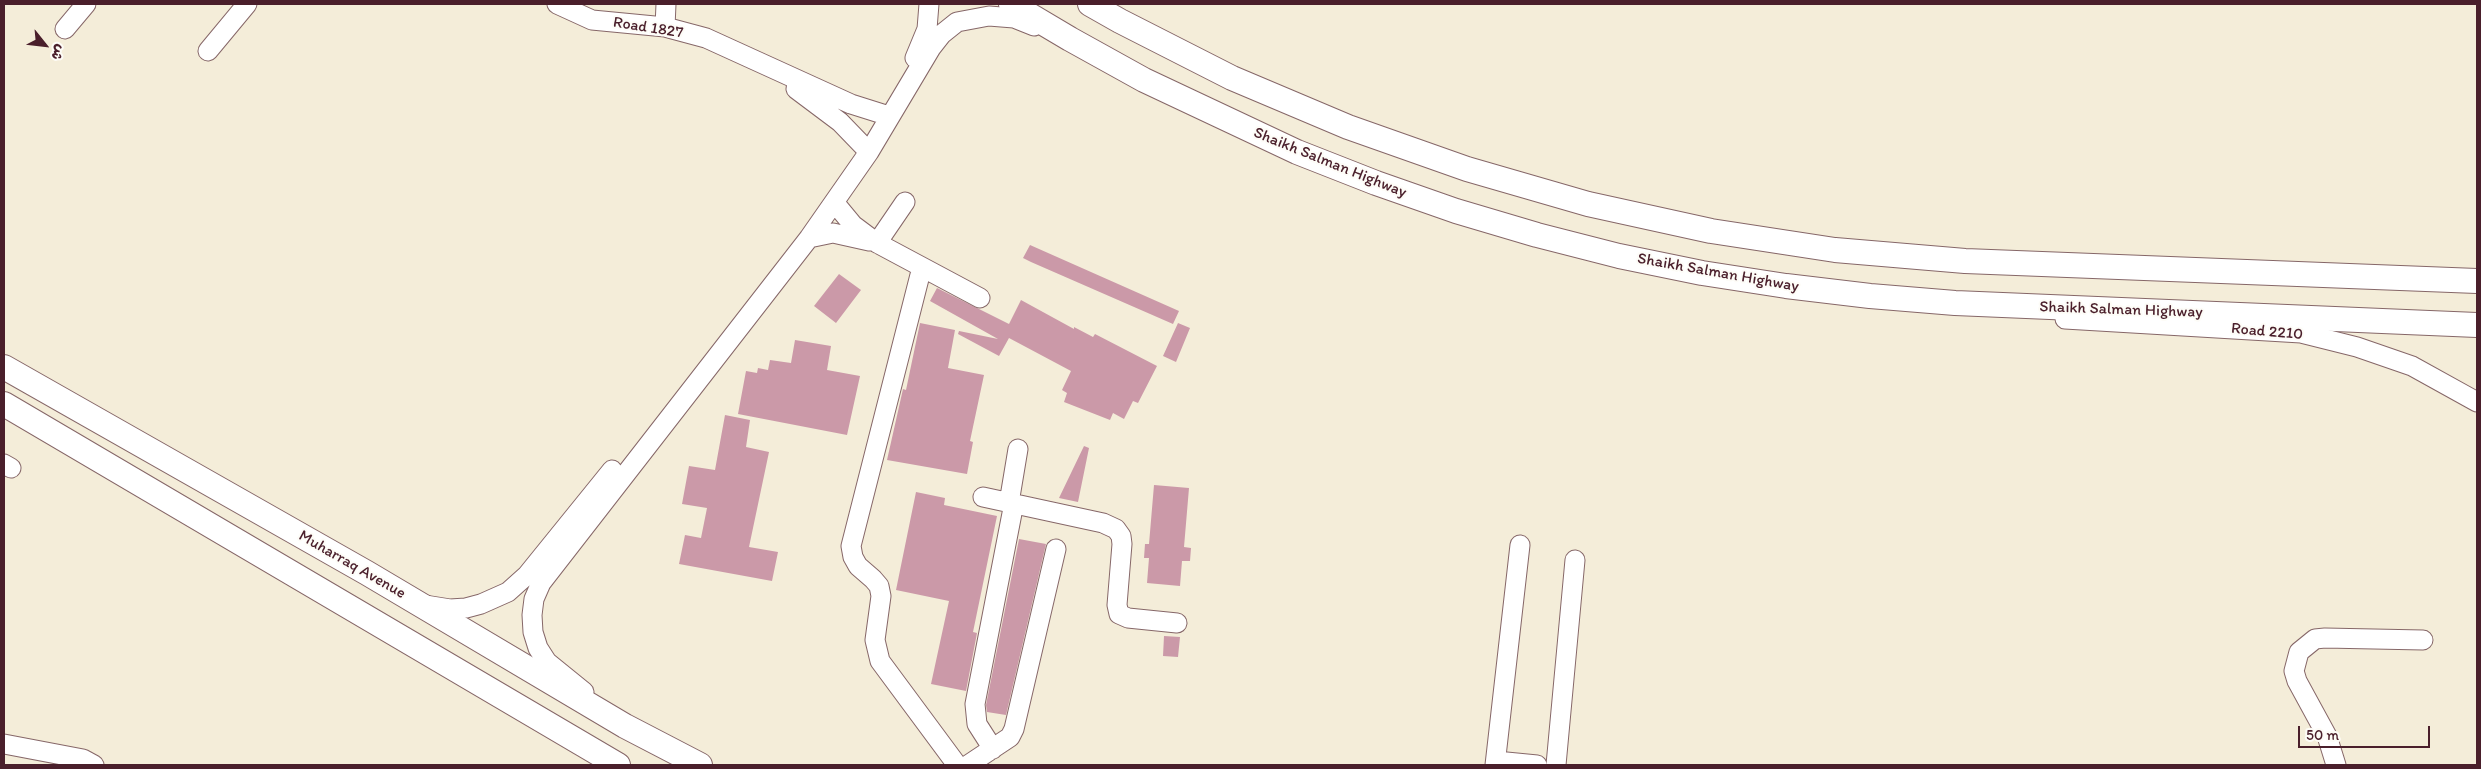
<!DOCTYPE html>
<html>
<head>
<meta charset="utf-8">
<style>
  body { margin:0 }
  #map { position:relative; width:2481px; height:769px; overflow:hidden; background:#f4edd9; font-family:Itim,"Playpen Sans Arabic",sans-serif }
  canvas { display:block }
  .frame { position:absolute; inset:0; border:5px solid #4a1f2b; pointer-events:none }
  .north { position:absolute; left:20px; top:20px; width:50px; height:50px; -webkit-text-stroke:4px #fdfcf7; paint-order:stroke; rotate:119deg; font-size:14px; font-weight:700; line-height:20px; text-align:center; color:#4a1f2b }
  .north::after { content:''; display:block; margin:auto; width:18px; height:22px; background:#4a1f2b; clip-path:polygon(50% 0,100% 100%,50% 72%,0 100%) }
  .scale { position:absolute; left:2298px; top:726px; width:132px; height:22px; box-sizing:border-box; border:2px solid #4a1f2b; border-top:0; padding-left:6px; font-size:15px; line-height:18px; white-space:nowrap; color:#4a1f2b; -webkit-text-stroke:4px #fdfcf7; paint-order:stroke }
</style>
</head>
<body>
<div id="map">
<canvas width="2481" height="769"></canvas>
<div class="frame"></div>
<div class="north">ش</div>
<div class="scale">50 m</div>
</div>
<script>
const context = document.querySelector('canvas').getContext('2d');
context.lineJoin = 'round';
function fillPath(path, color) { context.fillStyle = color; context.fill(path, 'evenodd'); }
const toPath = rows => new Path2D(rows.map(r => 'M' + r).join(''));
function stroke(path, color, width, dash) { context.strokeStyle = color; context.lineWidth = width; context.lineCap = dash ? 'butt' : 'round'; context.setLineDash(dash || []); context.stroke(path); }
function drawText(font, color, halo, rows, align = 'center') {
  context.font = font + ' Itim,sans-serif'; context.lineWidth = 4; context.setLineDash([]); context.textBaseline = 'middle'; context.strokeStyle = halo; context.fillStyle = color; for (const [text, x, y, turn = 0] of rows) {
    context.save(); context.translate(x, y); context.rotate((+turn || 0) * Math.PI / 180); context.textAlign = isNaN(turn) ? turn : align; if (halo) context.strokeText(text, 0, 0); context.fillText(text, 0, 0); context.restore();
  }
}
const building = toPath([
  [1030,245,1179,311,1173,324,1031,262,1023,258],
  [839,274,861,290,836,323,814,306],
  [937,288,1009,324,1021,300,1074,329,1074,327,1093,337,1095,334,1157,366,1138,403,1133,401,1124,419,1113,413,1110,420,1064,402,1067,393,1062,390,1071,371,1009,338,999,356,958,334,959,331,998,339,930,301],
  [920,323,955,330,948,368,984,375,970,441,973,442,967,474,887,460,903,389,906,390],
  [1178,323,1190,328,1176,362,1163,356],
  [795,340,831,346,827,370,860,376,847,435,738,414,746,371,757,373,758,368,768,370,770,360,791,363],
  [725,415,750,420,746,447,769,452,749,547,778,552,772,581,679,564,685,535,701,538,707,508,682,504,689,466,715,470],
  [1084,446,1089,448,1078,502,1059,498],
  [1154,485,1189,488,1184,547,1191,548,1190,561,1182,561,1180,586,1147,583,1149,558,1144,558,1145,544,1149,544],
  [916,492,945,498,944,505,997,516,973,632,977,633,966,691,931,684,949,601,896,590],
  [1019,539,1046,544,1006,715,987,712,986,705],
  [1164,636,1180,637,1178,657,1163,656]
]);
const minor = toPath([
  [557,4,592,20,665,27,706,38,851,104,889,116],
  [665,27,666,4],
  [65,29,86,4],
  [208,51,247,4],
  [915,58,927,29,929,4],
  [796,89,840,122,869,152],
  [834,202,853,225,877,243,980,298],
  [809,238,833,233,869,241],
  [877,243,905,202],
  [922,267,851,546,853,557,858,566,873,579,879,586,881,596,875,640,880,661,957,765],
  [2065,319,2301,333,2357,347,2412,366,2477,402],
  [4,464,11,468],
  [983,497,1103,523,1116,529,1121,536,1122,544,1117,605,1119,614,1128,618,1177,623],
  [1009,503,1018,449],
  [425,605,450,609,466,608,481,604,508,592,527,575,612,470],
  [584,692,547,662,538,648,533,632,532,615,534,599,541,583,809,238,869,152,931,48,942,34,957,22,989,16,1014,18,1034,26],
  [4,744,83,759,94,765],
  [993,749,977,724,975,704,1014,503],
  [1496,761,1537,765],
  [968,765,1010,737,1014,729,1056,549],
  [1495,765,1520,545],
  [1556,765,1575,560],
  [2336,765,2327,736,2297,681,2294,671,2299,652,2315,639,2325,638,2423,640]
]);
const major = toPath([
  [1011,4,1070,39,1144,80,1297,152,1376,183,1456,211,1537,235,1619,256,1702,273,1786,286,1870,296,1955,303,2477,325],
  [1090,4,1120,21,1232,78,1348,127,1467,169,1588,204,1711,231,1835,250,1965,261,2477,281],
  [4,367,367,573,625,726,700,765],
  [4,404,618,765]
]);
const streetNames = [
  ["Road 1827",648,28,9],
  ["Shaikh Salman Highway",1330,163,22],
  ["Shaikh Salman Highway",1718,273,10],
  ["Shaikh Salman Highway",2121,310,2],
  ["Road 2210",2267,332,5],
  ["Muharraq Avenue",352,565,30]
];
fillPath(building, '#cb99a8');
stroke(minor, '#866768', 21);
stroke(major, '#866768', 26);
stroke(minor, '#fff', 19);
stroke(major, '#fff', 24);
drawText('16px', '#4a1f2b', '#fdfcf7', streetNames);
</script>
</body>
</html>
